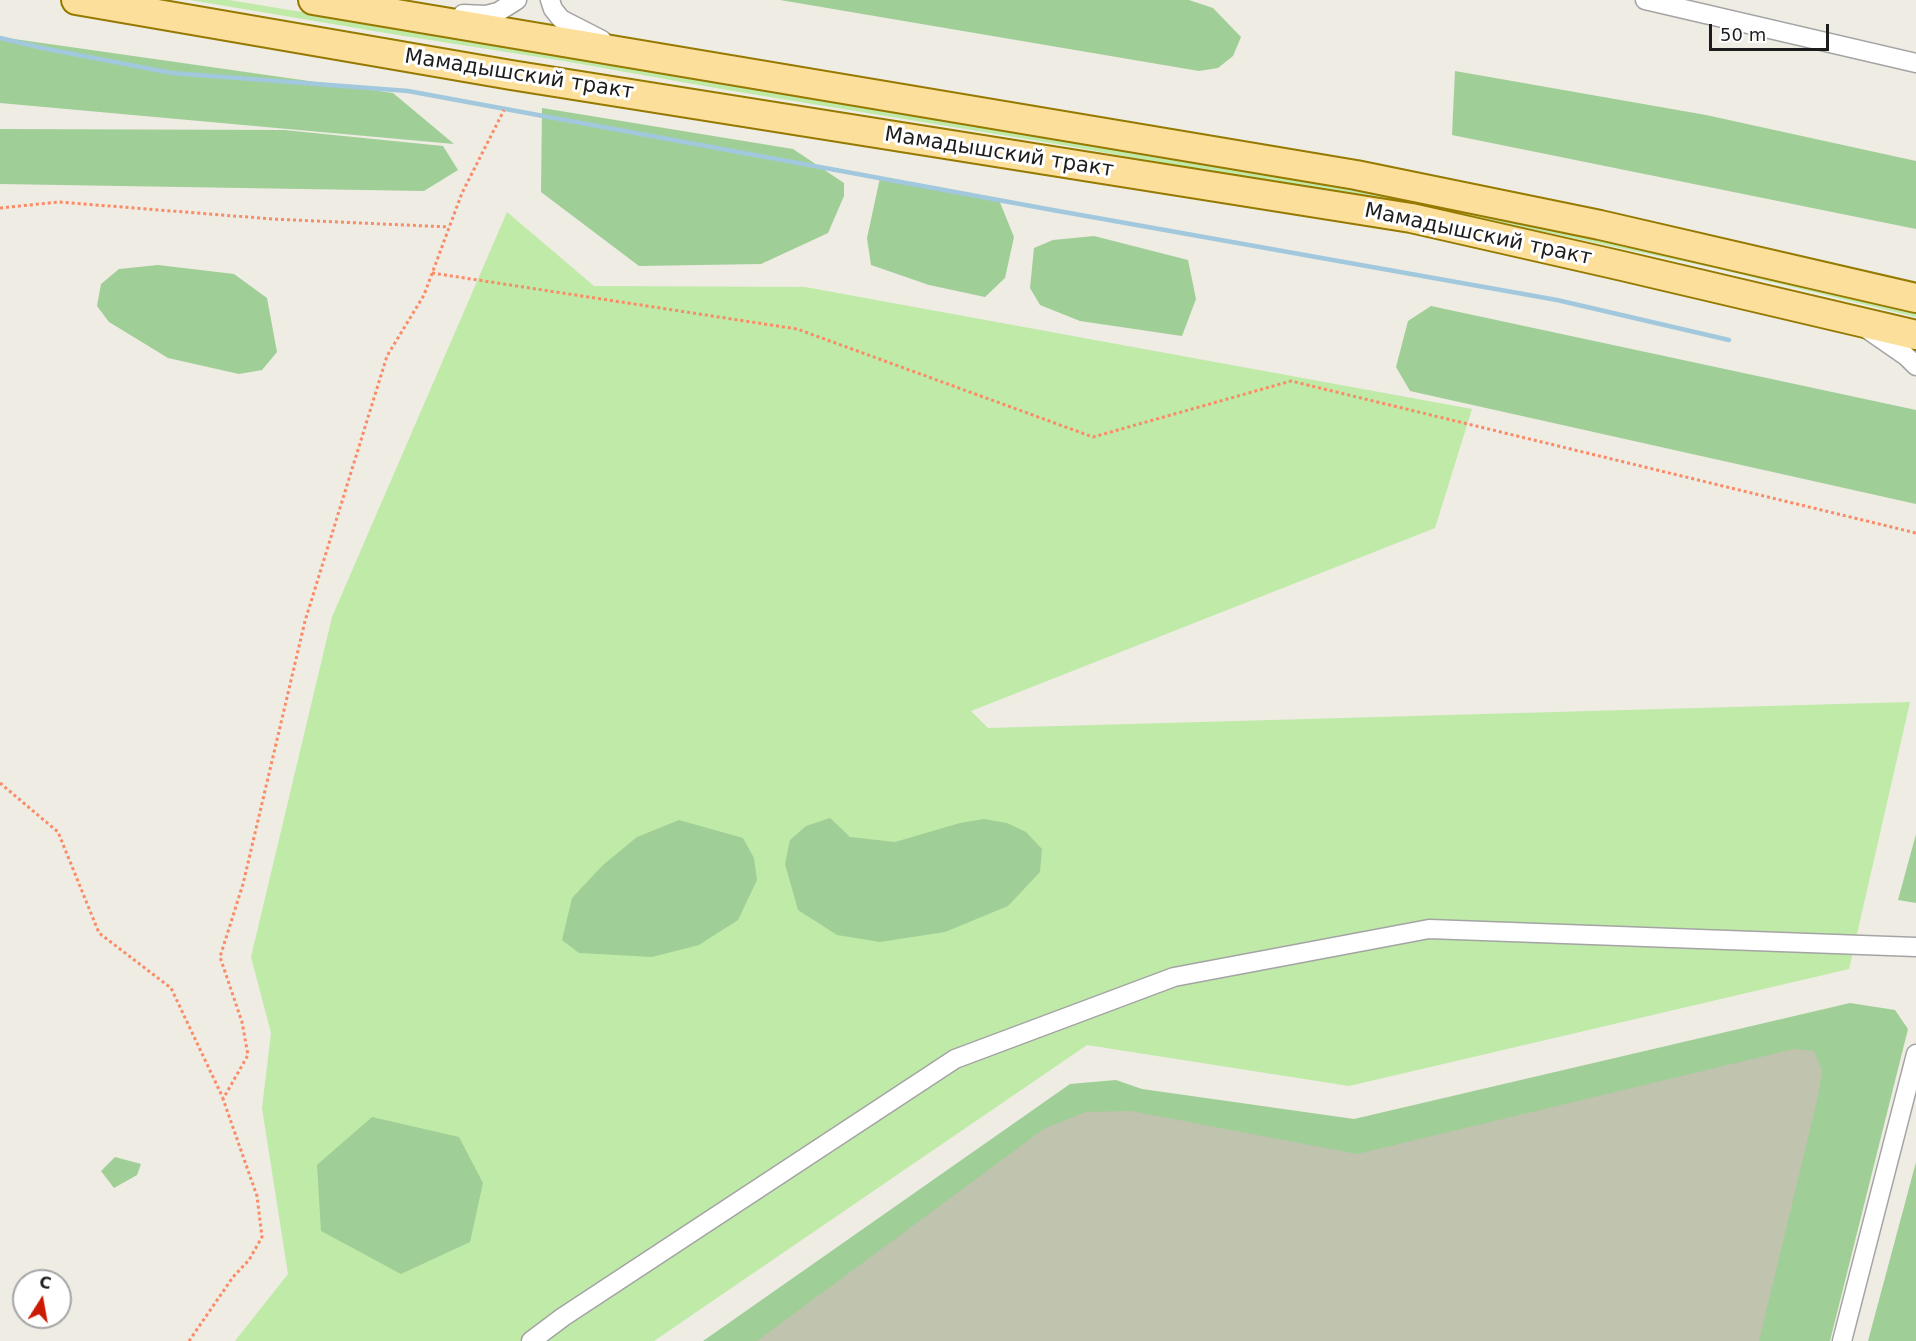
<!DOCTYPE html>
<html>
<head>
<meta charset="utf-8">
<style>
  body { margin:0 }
  #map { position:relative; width:1916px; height:1341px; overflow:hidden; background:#eeece3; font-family:"DejaVu Sans",sans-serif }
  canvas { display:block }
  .north { position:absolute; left:12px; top:1269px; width:60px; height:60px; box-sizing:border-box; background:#fff; border:2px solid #a5a5a5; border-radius:50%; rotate:11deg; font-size:16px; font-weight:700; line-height:24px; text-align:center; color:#1d1d1d }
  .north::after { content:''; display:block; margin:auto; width:21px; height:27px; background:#ca1b00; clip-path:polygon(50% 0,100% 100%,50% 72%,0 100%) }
  .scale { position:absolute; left:1709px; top:24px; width:120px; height:27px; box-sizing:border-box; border:3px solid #1d1d1d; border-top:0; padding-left:8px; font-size:18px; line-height:21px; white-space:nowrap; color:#1d1d1d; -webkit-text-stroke:4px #fff; paint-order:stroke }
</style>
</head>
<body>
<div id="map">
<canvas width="1916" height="1341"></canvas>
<div class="north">С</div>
<div class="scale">50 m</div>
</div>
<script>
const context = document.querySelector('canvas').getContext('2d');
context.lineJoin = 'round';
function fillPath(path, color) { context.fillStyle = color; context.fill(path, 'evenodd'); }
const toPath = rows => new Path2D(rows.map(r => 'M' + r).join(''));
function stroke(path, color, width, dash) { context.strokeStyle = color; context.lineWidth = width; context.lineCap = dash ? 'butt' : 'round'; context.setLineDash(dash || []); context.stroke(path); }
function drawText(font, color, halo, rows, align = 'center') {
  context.font = font + ' "DejaVu Sans",sans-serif'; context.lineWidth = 6; context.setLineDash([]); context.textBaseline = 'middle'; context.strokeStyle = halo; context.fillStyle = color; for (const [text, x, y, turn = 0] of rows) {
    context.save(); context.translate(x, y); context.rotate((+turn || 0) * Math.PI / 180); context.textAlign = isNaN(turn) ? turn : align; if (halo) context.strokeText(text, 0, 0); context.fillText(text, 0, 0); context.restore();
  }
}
const construction = toPath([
  [1848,1014,1766,1341,730,1341,1089,1091,1339,1144]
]);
const grass = toPath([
  [190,0,229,0,866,105,1426,203,1557,227,1916,310,1916,317,1714,268,1550,233,1393,204,1057,144,727,90,564,61,398,35],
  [507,212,594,286,805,287,1472,409,1435,528,971,711,988,728,1910,702,1849,969,1349,1086,1087,1045,654,1341,235,1341,288,1274,262,1108,271,1033,251,957,332,617]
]);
const forest = toPath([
  [780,0,1189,0,1213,8,1241,37,1233,56,1218,68,1199,71],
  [0,37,393,93,454,144,0,103],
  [1455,71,1706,115,1916,161,1916,229,1452,135],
  [542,108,793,149,844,183,844,196,828,233,761,264,639,266,541,192],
  [0,129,284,130,443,146,458,170,424,191,0,184],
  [880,178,999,200,1014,237,1005,278,985,297,929,285,871,265,867,238],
  [1094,236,1188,260,1196,299,1182,336,1080,321,1040,305,1030,288,1034,248,1053,240],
  [158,265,234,274,267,298,277,352,262,370,239,374,168,358,109,322,97,306,101,284,119,269],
  [1431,306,1916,410,1916,504,1410,391,1396,367,1408,321],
  [830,818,850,837,895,842,960,823,984,819,1007,823,1026,832,1042,849,1040,872,1008,906,945,932,880,942,837,935,798,910,785,864,790,840,806,826],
  [679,820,743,838,754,858,757,880,738,920,699,945,652,957,579,953,562,940,572,898,603,865,637,837],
  [1916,834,1916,903,1898,900],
  [1850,1003,1895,1010,1908,1029,1830,1341,1759,1341,1819,1092,1822,1070,1814,1051,1794,1049,1357,1154,1131,1111,1086,1112,1045,1128,757,1341,703,1341,1070,1084,1116,1080,1142,1089,1354,1119],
  [372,1117,459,1137,483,1183,470,1242,401,1274,321,1231,317,1165],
  [115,1157,141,1164,137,1175,114,1188,101,1171],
  [1916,1162,1916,1341,1868,1341]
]);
const stream = toPath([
  [0,38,42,48,172,73,408,91,1047,209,1557,300,1729,340]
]);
const path = toPath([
  [0,208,59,202,272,219,449,227],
  [432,273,797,329,1093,437,1291,381,1916,533],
  [0,783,58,832,99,933,171,988,223,1098],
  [189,1341,233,1277,249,1260,262,1237,257,1196,223,1099,248,1055,242,1022,220,957,243,884,305,621,387,356,424,295,462,193,504,110]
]);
const street = toPath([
  [550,0,553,9,561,19,602,40],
  [1645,0,1916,63],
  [463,14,486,15,498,12,517,0],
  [1867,329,1906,356,1916,366],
  [531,1341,563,1317,955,1059,1174,977,1429,929,1916,947],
  [1842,1341,1916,1054]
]);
const primary = toPath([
  [76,0,511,75,1411,218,1618,265,1916,335],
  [313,0,1356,175,1600,225,1916,298]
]);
const streetNames = [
  ["Мамадышский тракт",519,75,9],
  ["Мамадышский тракт",999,153,9],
  ["Мамадышский тракт",1478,235,12]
];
fillPath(construction, '#c0c3ae');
fillPath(grass, '#bfeaa8');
fillPath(forest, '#a0ce97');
stroke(stream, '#a2c8dd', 4.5);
stroke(street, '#a4a4a4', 21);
stroke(primary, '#967900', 32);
stroke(path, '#fb8b67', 3, [3, 3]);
stroke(street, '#fff', 18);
stroke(primary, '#fcdf9a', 28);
drawText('21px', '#1d1d1d', '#fff', streetNames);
</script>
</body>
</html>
